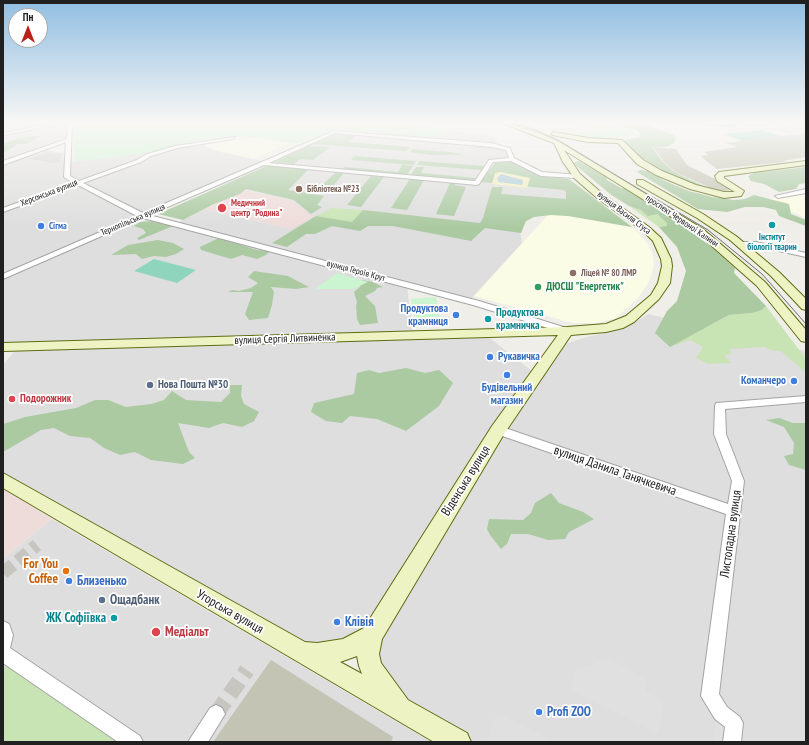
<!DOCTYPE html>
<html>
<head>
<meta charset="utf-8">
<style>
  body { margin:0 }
  #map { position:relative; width:809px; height:745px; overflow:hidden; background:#f0eee8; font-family:"PT Sans Narrow",sans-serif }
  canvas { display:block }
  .frame { position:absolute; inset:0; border:4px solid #202020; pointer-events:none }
  .north { position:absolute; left:8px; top:8px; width:40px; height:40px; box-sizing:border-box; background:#fff; border:1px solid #a6a6a6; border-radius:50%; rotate:0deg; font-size:11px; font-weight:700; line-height:16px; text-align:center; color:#202020 }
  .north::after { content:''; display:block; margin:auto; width:14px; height:18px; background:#ba2017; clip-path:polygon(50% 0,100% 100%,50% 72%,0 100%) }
</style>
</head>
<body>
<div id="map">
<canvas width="809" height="745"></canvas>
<div class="frame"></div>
<div class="north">Пн</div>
</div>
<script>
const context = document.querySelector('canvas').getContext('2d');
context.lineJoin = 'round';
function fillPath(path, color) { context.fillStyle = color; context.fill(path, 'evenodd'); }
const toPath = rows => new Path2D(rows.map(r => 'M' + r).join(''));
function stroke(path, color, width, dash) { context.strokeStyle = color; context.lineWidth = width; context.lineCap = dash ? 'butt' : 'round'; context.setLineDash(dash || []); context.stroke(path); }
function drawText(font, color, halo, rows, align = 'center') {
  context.font = font + ' "PT Sans Narrow",sans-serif'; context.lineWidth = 3.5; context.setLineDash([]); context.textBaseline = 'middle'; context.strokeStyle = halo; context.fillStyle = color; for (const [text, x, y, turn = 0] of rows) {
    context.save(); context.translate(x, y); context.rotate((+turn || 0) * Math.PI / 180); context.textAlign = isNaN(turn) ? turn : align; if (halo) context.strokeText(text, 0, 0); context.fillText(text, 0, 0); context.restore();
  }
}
const residential = toPath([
  [3,123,68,123,67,143,3,164],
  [450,130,491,136,497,139,493,146,506,150,508,158,489,161,476,182,563,190,566,192,566,200,518,219,522,243,471,299,177,223,205,209,291,229,291,200,219,184,334,132,433,141],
  [201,144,217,151,264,161,142,214,68,177,68,163,71,162,135,149,153,154,173,148],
  [47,150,67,154,64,174,68,179,139,216,3,275,3,165],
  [143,217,407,287,413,333,3,345,3,278],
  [648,314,806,351,806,742,475,742,422,712,395,692,379,671,378,633,562,345,583,338,626,328],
  [486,335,532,371,366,625,352,639,328,647,298,644,3,474,3,365,17,348],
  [52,519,431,742,3,742,3,559]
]);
const commercial = toPath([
  [244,190,291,200,313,217,291,229,205,209],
  [3,488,52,519,3,559]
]);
const education = toPath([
  [245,136,289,143,253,159,217,151,201,144],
  [806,193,806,218,763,200],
  [549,214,571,216,634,228,648,244,653,254,654,265,649,282,638,298,616,318,596,323,573,323,474,296]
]);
const religious = toPath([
  [48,152,62,154,59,162,53,163,29,159]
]);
const construction = toPath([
  [806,133,806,157,783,161,785,162,717,169,700,156,708,155,704,152,737,147,725,143],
  [653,147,676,149,687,165,735,189,720,192,675,172,664,162],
  [271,660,393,737,391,742,213,742]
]);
const grass = toPath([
  [629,206,657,214,668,223,667,226,659,227],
  [331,208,363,210,352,222,316,216],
  [766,306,806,359,806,373,781,351,773,351,764,347,729,349,732,354,724,355,731,363,708,364,696,358,703,347,690,340,670,347,729,315,752,313,762,310],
  [10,665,123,742,3,742,3,667]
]);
const forest = toPath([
  [629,123,652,127,674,135,676,139,674,143,666,147,652,147,662,161,673,171,684,177,724,195,708,191,648,166,626,144,620,141,640,137,640,133,636,130,622,127],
  [336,132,358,134,349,142,410,147,406,151,313,144],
  [32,136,41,136,26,144,17,144,14,147,3,153,3,144,16,139],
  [309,146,330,147,313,160,300,159,294,164,275,162],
  [412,149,449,152,464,155,430,155,410,152],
  [354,156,416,161,413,165,351,160],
  [511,160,539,176,569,179,632,227,568,216,551,215,534,217,526,221,521,233,485,228,471,241,393,226,368,226,360,231,332,226,315,234,306,234,287,247,272,243,316,216,352,222,363,210,480,223,483,218,492,187,503,187,501,194,566,199,566,192,563,190,480,182,495,163],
  [420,161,484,166,482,170,417,165],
  [579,161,607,178,607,180,621,188,626,189,688,227,735,268,734,273,766,306,762,310,752,313,729,315,670,347,655,333,667,311,677,301,686,271,677,247,659,227,667,226,667,223,657,214,648,216,641,210,629,206,610,194,573,163],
  [402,165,413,166,406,176,342,170,345,167,398,172],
  [267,166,309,169,288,190,324,196,317,205,322,207,311,214,294,200,246,189,240,194,214,204,183,220,158,214],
  [416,167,424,167,421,173,476,178,473,181,410,176],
  [806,167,806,183,799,184,796,189,779,192,764,184,751,181,748,176,754,173],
  [640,170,648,171,665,181,689,191,712,197,734,200,745,199,754,195,789,204,791,214,806,220,806,226,779,216,776,210,763,207,745,207,727,212,698,209,637,172],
  [335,173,344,173,327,193,315,192],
  [371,176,384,177,361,207,347,205],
  [410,179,424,180,407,210,391,208],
  [450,183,455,183,455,185,466,187,454,216,436,214],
  [153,221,173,226,139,240,137,238,146,233,143,229,134,226,140,222],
  [219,238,257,250,270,251,266,255,257,259,242,255,231,259,201,250,200,247],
  [158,240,173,243,184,249,176,254,166,257,154,256,142,259,136,254,111,255,128,245],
  [254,271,288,276,309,287,296,289,271,287,274,292,272,305,268,318,249,320,245,314,253,292,228,292,232,290,239,291,251,288,258,283,248,277],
  [362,280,373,282,383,287,377,288,375,291,365,296,375,306,378,323,360,325,357,319,356,306,357,302,354,292,360,287],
  [406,368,425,373,439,370,453,383,439,406,406,431,377,419,350,416,342,423,326,421,311,412,314,403,354,394,357,373,369,370,379,373],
  [230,385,242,385,241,396,244,404,259,412,254,421,242,427,223,423,209,428,178,423,189,452,195,458,183,464,151,460,135,452,120,455,104,448,90,438,70,436,54,428,41,430,3,452,3,424,25,417,76,408,95,400,108,400,126,407,151,404,164,400,172,391,186,400,221,402,230,393],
  [779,418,793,423,806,423,806,470,789,465,784,456,793,454,794,443,784,427,766,420],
  [551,493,559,503,583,512,594,519,569,532,565,539,548,540,528,534,511,534,507,544,501,549,490,535,487,529,489,519,523,520,531,513,535,503]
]);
const sand = toPath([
  [500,172,530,178,527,188,492,184,495,173]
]);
const park = toPath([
  [74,123,407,123,449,131,437,139,335,130,305,144,239,136,139,154,74,162],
  [556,123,625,123,620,127,633,131,634,134,609,139,583,137,578,136,578,134,583,132,605,132,604,130],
  [337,273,350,277,368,282,353,289,315,289],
  [436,297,441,323,416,323,411,299]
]);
const pitch = toPath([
  [682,123,786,123,758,127,735,124,738,126,732,128],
  [762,130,780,136,742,141,724,134],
  [154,259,196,270,177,283,134,271]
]);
const parking = toPath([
  [794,124,806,126,806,131,787,134,770,129],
  [610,658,647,681,645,692,664,701,658,733,570,690,576,670],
  [497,712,554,742,491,742,487,740],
  [716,717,730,724,728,742,713,742]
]);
const water = toPath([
  [501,174,523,180,523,182,522,185,498,182,497,178]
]);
const streetTunnelFar1 = toPath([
  [3,573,37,545]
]);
const streetTunnel = toPath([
  [216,714,247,670]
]);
const street = toPath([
  [58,123,67,123,3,135,3,133,58,123],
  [68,123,72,123,70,176,79,181,137,160,147,154,175,146,235,137,233,139,178,148,151,156,141,162,83,183,143,213,334,131,491,143,510,148,514,158,542,172,579,175,579,177,577,178,541,176,511,161,493,162,479,184,477,185,264,165,149,215,479,301,570,329,572,331,570,333,564,333,473,305,143,218,3,279,3,274,137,216,78,185,3,212,3,208,73,183,64,177,66,142,3,165,3,161,67,139,68,123],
  [335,133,491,147,506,150,509,158,489,160,475,181,269,163,335,133],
  [806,189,806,193,778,198,775,196,806,189],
  [737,242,756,242,806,253,806,257,756,246,737,246,737,242],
  [806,396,806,402,725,409,726,434,744,481,719,694,727,707,740,717,743,723,741,742,723,742,725,727,715,719,701,696,726,514,494,433,492,430,494,427,498,426,502,427,728,504,732,481,714,434,715,406,716,403,806,396],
  [3,621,9,624,13,635,10,648,140,736,143,742,118,742,3,663,3,621],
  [216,705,222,708,225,714,208,742,188,742,210,708,216,705]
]);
const secondary = toPath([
  [502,123,512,123,534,130,559,141,703,229,765,282,806,330,806,342,801,341,757,286,697,233,564,150,580,174,603,194,649,227,661,238,671,259,672,266,670,283,659,299,634,322,623,328,606,332,571,335,504,434,382,639,379,654,381,663,408,700,467,733,471,742,434,742,3,488,3,473,305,642,317,643,343,639,364,628,492,426,558,335,3,351,3,343,567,327,606,324,626,316,651,295,658,283,662,266,661,259,653,241,643,231,597,198,574,178,563,162,554,143,502,123],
  [357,656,359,666,362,674,340,662,357,656],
  [554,132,588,138,622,140,643,160,662,171,696,185,724,192,735,192,717,181,715,176,719,172,806,161,806,165,724,176,724,178,744,191,741,196,724,198,690,189,656,175,637,164,618,143,588,142,552,135,551,134,554,132],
  [637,180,643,180,703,214,736,236,779,272,806,299,806,310,802,309,771,276,730,240,697,218,637,184,637,180]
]);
const tram = toPath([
  [509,123,538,132,560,142,708,230,762,274,806,324]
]);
const markers = [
  [299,189,4,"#8d6e63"],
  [222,208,5,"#e0444e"],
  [772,225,4,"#0f9aa8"],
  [41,226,4,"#3f7fe0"],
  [573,273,4,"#8d6e63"],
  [538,287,4,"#2e9e5b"],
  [456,315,4,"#3f7fe0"],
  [488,319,4,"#0f9aa8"],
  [490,357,4,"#3f7fe0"],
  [507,375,4,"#3f7fe0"],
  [794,381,4,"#3f7fe0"],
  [150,385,4,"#5c6f8a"],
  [12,399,4,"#e0444e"],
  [66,571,4,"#e8710a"],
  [69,581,4,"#3f7fe0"],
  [102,600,4,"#5c6f8a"],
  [114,618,4,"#0f9aa8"],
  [337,622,4,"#3f7fe0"],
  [156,632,5,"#e0444e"],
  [539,712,4,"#3f7fe0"]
];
const farEducationnames = [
  ["Бібліотека №23",307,189],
  ["Ліцей № 80 ЛМР",581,273]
];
const farStreetnames = [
  ["Херсонська вулиця",49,193,-21],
  ["вулиця Василя Стуса",624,213,37],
  ["Тернопільська вулиця",133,220,-23],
  ["проспект Червоної Калини",682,221,34],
  ["вулиця Героїв Крут",356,271,15]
];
const farHealthnames = [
  ["Медичний",231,203],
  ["центр \"Родина\"",231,213]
];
const farShopnames = [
  ["Сігма",49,226]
];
const farCulturenames = [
  ["Інститут",772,237],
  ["біології тварин",772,247]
];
const leisureNames = [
  ["ДЮСШ \"Енергетик\"",546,287]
];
const shopNames = [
  ["Продуктова",448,309],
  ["крамниця",448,322],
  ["Рукавичка",498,357,"left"],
  ["Команчеро",786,381],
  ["Будівельний",507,388,"center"],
  ["магазин",507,401,"center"]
];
const cultureNames = [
  ["Продуктова",496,313],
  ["крамничка",496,326]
];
const streetNames = [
  ["вулиця Сергія Литвиненка",285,339,-2]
];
const serviceNames = [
  ["Нова Пошта №30",158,385]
];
const healthNames = [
  ["Подорожник",20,399]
];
const nearStreetnames = [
  ["вулиця Данила Танячкевича",615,471,19],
  ["Віденська вулиця",466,481,-58],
  ["Листопадна вулиця",731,534,-82],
  ["Угорська вулиця",230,612,30]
];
const nearFoodnames = [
  ["For You",58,564],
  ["Coffee",58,579]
];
const nearShopnames = [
  ["Близенько",77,581],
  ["Клівія",345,622],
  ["Profi ZOO",547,712]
];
const nearServicenames = [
  ["Ощадбанк",110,600]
];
const nearCulturenames = [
  ["ЖК Софіївка",106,618]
];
const nearHealthnames = [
  ["Медіальт",165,632]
];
fillPath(residential, '#dedede');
fillPath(commercial, '#eedcda');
fillPath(education, '#fbfce5');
fillPath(religious, '#cecece');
fillPath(construction, '#c3c4b4');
fillPath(grass, '#c9e4b4');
fillPath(forest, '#abcaa2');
fillPath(sand, '#f7efbf');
fillPath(park, '#cbf4d0');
fillPath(pitch, '#8fd5be');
fillPath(parking, '#e0e0e0');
fillPath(water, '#aeccd8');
stroke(streetTunnelFar1, '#c6c5c0', 13, [13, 6]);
stroke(streetTunnel, '#c6c5c0', 16, [16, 8]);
stroke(street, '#a4a4a4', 2);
stroke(secondary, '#5e6d12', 2);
fillPath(street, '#fff');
fillPath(secondary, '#eef3c3');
stroke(tram, '#6e6e6e', 1);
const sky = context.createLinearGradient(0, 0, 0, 227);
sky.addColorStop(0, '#91bee2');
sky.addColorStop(0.54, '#f8f7f5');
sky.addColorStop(1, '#f8f7f500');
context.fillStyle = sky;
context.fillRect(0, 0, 809, 227);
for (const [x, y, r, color] of markers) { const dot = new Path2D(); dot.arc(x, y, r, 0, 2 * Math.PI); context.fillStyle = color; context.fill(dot); stroke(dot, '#fff', 1.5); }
drawText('bold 9px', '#785e54', '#fff', farEducationnames, 'left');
drawText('9px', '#202020', '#fff', farStreetnames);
drawText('bold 9px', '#be3a42', '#fff', farHealthnames, 'left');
drawText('bold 9px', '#366cbe', '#fff', farShopnames, 'left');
drawText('bold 9px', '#0d838f', '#fff', farCulturenames);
drawText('bold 11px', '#27864d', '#fff', leisureNames, 'left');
drawText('bold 11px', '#366cbe', '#fff', shopNames, 'right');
drawText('bold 11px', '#0d838f', '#fff', cultureNames, 'left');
drawText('11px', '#202020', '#fff', streetNames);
drawText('bold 11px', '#4e5e75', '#fff', serviceNames, 'left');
drawText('bold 11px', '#be3a42', '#fff', healthNames, 'left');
drawText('13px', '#202020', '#fff', nearStreetnames);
drawText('bold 13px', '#c56008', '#fff', nearFoodnames, 'right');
drawText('bold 13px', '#366cbe', '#fff', nearShopnames, 'left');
drawText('bold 13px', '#4e5e75', '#fff', nearServicenames, 'left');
drawText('bold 13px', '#0d838f', '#fff', nearCulturenames, 'right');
drawText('bold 13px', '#be3a42', '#fff', nearHealthnames, 'left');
</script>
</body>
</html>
